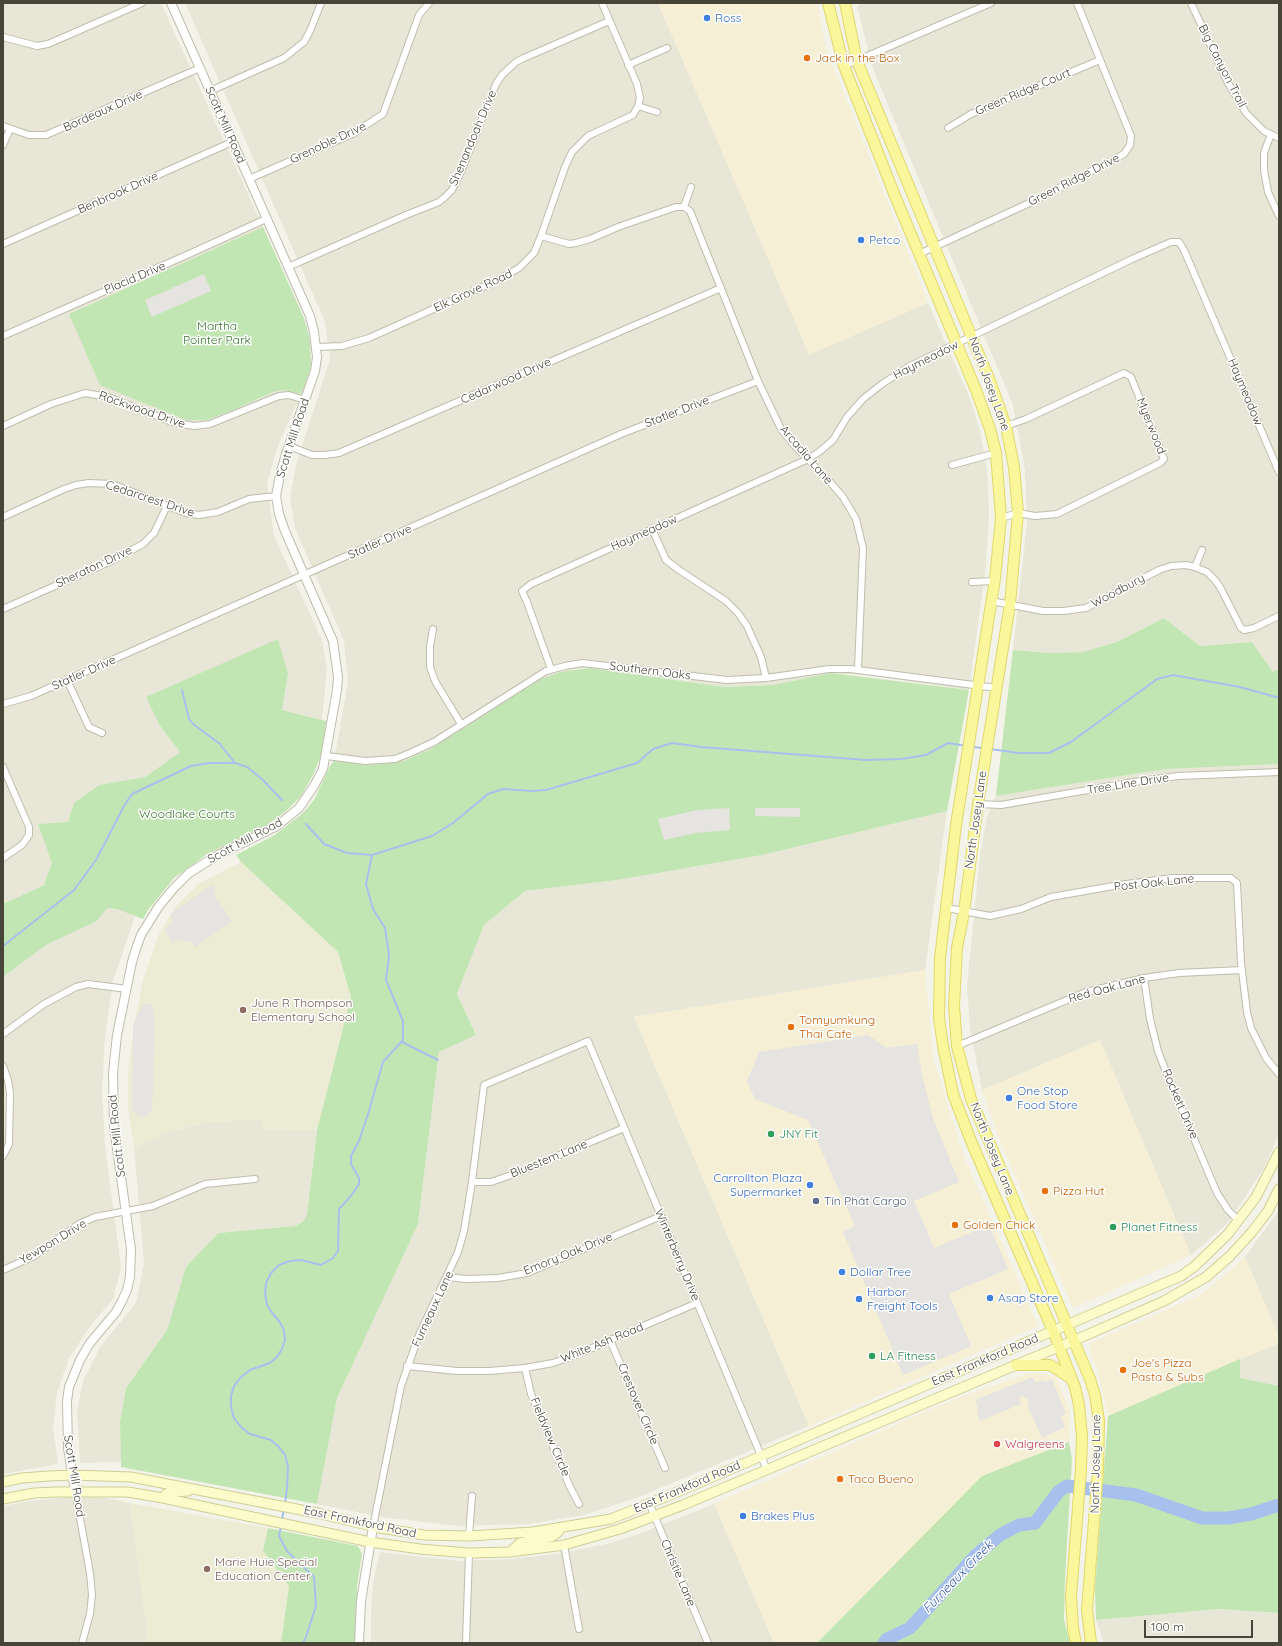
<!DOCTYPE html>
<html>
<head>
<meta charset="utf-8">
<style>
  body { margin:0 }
  #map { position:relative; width:1282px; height:1646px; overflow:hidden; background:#f4f3e9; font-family:Quicksand,sans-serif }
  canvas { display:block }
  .frame { position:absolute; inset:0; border:4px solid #474537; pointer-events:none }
  .scale { position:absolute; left:1144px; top:1620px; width:109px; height:18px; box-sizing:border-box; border:2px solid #474537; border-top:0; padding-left:5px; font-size:12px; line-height:14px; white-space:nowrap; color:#474537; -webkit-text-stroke:3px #fff; paint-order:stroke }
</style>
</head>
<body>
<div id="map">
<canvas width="1282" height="1646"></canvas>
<div class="frame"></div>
<div class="scale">100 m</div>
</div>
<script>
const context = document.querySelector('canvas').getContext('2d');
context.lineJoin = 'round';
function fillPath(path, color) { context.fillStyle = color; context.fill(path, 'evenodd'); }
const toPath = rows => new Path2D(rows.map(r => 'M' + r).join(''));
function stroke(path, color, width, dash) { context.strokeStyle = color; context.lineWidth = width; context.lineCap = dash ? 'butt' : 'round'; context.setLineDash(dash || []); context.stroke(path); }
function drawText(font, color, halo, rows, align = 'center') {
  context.font = font + ' Quicksand,sans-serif'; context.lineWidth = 3; context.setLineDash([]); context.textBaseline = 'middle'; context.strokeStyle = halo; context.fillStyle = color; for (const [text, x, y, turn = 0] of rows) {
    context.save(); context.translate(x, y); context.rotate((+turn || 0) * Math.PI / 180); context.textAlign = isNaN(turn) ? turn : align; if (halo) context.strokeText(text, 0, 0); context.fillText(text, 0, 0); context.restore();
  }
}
const residential = toPath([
  [3,3,161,3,263,227,70,314,172,415,180,418,207,420,231,411,273,392,284,390,301,394,277,448,267,484,274,536,322,640,327,669,322,720,282,710,288,674,160,726,180,752,145,777,99,785,74,803,68,822,44,885,3,904],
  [185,3,658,3,809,354,928,303,969,396,980,431,987,470,989,512,986,566,969,690,866,675,831,673,773,685,725,687,589,668,575,669,431,749,403,761,372,765,334,761,348,682,344,641,295,528,290,498,296,465,330,359,325,322],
  [865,3,1279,3,1279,669,1273,672,1252,642,1200,646,1164,618,1117,642,1083,652,1049,653,1013,650,1027,523,1025,469,1013,405,873,69,857,6],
  [1279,764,1279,1134,1264,1168,1228,1223,1191,1255,1100,1040,982,1090,970,1029,967,986,980,856,987,816,996,796,1166,769],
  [947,811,925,970,634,1017,809,1426,636,1498,584,1515,528,1524,457,1526,382,1517,317,1504,337,1398,418,1224,439,1052,476,1034,457,994,484,925,525,891,617,880,762,855],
  [107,908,117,909,135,916,113,981,105,1037,102,1092,105,1145,121,1268,113,1299,92,1324,69,1358,57,1393,53,1427,58,1464,3,1474,3,977,46,945,97,921],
  [263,1119,263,1129,317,1130,307,1214,303,1222,295,1226,218,1233,186,1267,167,1330,126,1388,120,1422,121,1462,80,1463,77,1411,83,1381,100,1347,136,1303,144,1263,134,1148,171,1131,208,1122],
  [1279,1210,1279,1336,1245,1257],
  [1279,1343,1279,1386,1240,1378,1240,1359],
  [67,1497,106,1498,130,1503,147,1630,146,1643,3,1643,3,1506,29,1501],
  [714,1504,774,1643,371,1643,371,1612,373,1583,380,1552,459,1561,512,1559,556,1554,607,1544,636,1535],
  [1219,1609,1279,1613,1279,1643,1104,1643,1096,1620]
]);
const commercial = toPath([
  [658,3,817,3,826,49,928,303,809,355],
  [925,970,933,1059,964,1157,1038,1326,809,1426,634,1017],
  [1100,1040,1191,1255,1073,1308,1001,1143,982,1090],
  [1245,1257,1279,1336,1279,1343,1108,1416,1099,1377,1088,1344,1201,1295],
  [1034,1372,1056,1377,1070,1411,1069,1442,982,1476,817,1643,774,1643,714,1504,957,1398]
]);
const education = toPath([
  [241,862,338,952,351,997,317,1130,262,1129,263,1120,208,1122,171,1131,134,1148,128,1109,128,1071,135,1022,143,980,159,934,177,905,200,883],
  [130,1503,268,1528,263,1551,289,1586,281,1643,146,1643,147,1630]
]);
const green = toPath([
  [263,227,304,318,310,340,311,366,304,388,301,394,284,390,273,392,231,411,207,420,188,420,180,418,100,385,69,314],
  [1164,618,1200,646,1252,642,1273,672,1279,669,1279,764,1166,769,996,796,1013,650,1049,653,1083,652,1117,642],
  [278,639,288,674,282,710,326,721,322,753,313,775,301,796,284,813,264,827,207,854,174,878,148,910,143,919,117,909,107,908,97,921,46,945,3,977,3,904,44,885,52,863,38,824,68,822,74,803,99,785,145,777,180,752,160,726,146,697],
  [589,668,725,687,773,685,831,673,969,690,947,811,762,855,617,880,525,891,484,925,457,994,476,1035,439,1052,418,1224,337,1398,317,1504,121,1467,120,1422,126,1388,167,1330,186,1267,218,1233,295,1226,303,1222,307,1214,317,1130,351,997,338,952,241,862,236,855,275,835,303,813,314,800,330,766,334,761,372,765,403,761,431,749,539,680,560,672],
  [1240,1359,1240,1378,1279,1386,1279,1613,1219,1609,1096,1620,1095,1589,1108,1416],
  [1069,1442,1072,1460,1065,1578,1064,1620,1070,1643,817,1643,982,1476],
  [268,1528,358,1546,362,1554,357,1586,357,1643,281,1643,289,1586,263,1551]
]);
const parking = toPath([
  [204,274,211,291,152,317,145,300],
  [729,808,730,830,696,833,664,840,658,819,697,810],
  [755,808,800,808,800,817,755,816],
  [212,885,215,890,216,898,232,921,195,947,192,942,177,939,172,942,165,930,174,921,170,914],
  [143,1004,152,1004,155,1024,152,1111,147,1116,139,1116,132,1109,133,1026],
  [868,1035,886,1048,917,1044,922,1075,933,1118,959,1182,914,1201,934,1248,989,1225,1008,1269,949,1294,971,1346,903,1375,843,1232,855,1226,808,1120,755,1099,747,1081,759,1052],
  [1033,1377,1035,1382,1043,1380,1046,1382,1052,1379,1066,1414,1061,1416,1065,1427,1042,1438,1027,1404,1030,1402,1027,1398,1023,1396,1019,1398,1021,1404,980,1421,978,1416,977,1406,975,1400]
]);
const stream = toPath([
  [182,690,189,719,193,724,220,744,235,763],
  [972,747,983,748],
  [990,749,1019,753,1049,753,1071,742,1157,679,1173,675,1240,687,1279,698],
  [306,824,324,844,347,853,372,855],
  [3,946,74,890,96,860,124,806,132,794,191,766,209,763,235,763,247,767,262,779,282,800],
  [402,1042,438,1060],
  [285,1504,287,1488,288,1466,285,1455,279,1447,271,1440,250,1434,241,1427,234,1418,231,1407,231,1396,234,1386,241,1377,250,1370,270,1363,277,1357,282,1349,285,1340,284,1330,279,1321,273,1314,267,1305,265,1294,266,1283,271,1273,279,1265,290,1261,301,1260,321,1265,333,1258,338,1251,339,1209,351,1196,359,1184,359,1178,351,1164,351,1156,359,1141,369,1111,383,1062,403,1040,403,1021,386,980,389,955,385,928,373,909,366,884,372,855,432,836,453,823,488,794,503,789,532,791,546,790,637,763,653,749,672,743,701,747,866,760,901,759,926,755,948,743,966,746],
  [282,1520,284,1508],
  [281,1526,279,1536,287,1551,314,1577,316,1606,306,1637,303,1643]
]);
const river = toPath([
  [884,1643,887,1639,910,1628,975,1556,1000,1535,1019,1525,1035,1523,1059,1491,1067,1486,1136,1495,1202,1518,1228,1518,1251,1514,1279,1505]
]);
const minor = toPath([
  [1191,3,1228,83,1246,113,1264,131,1279,138],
  [3,37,37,46,48,44,142,3],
  [628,65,667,48],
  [844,66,991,3],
  [210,91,284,58,304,42,310,31,321,3],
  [638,106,657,112],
  [3,126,29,135,46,135,200,68],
  [948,128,971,114,1100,60],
  [1271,134,1264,153,1264,170,1268,192,1279,216],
  [3,145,10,129],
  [249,179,354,133,383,114,419,15,429,3],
  [684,207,691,187],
  [541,236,569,244,576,243,590,239,618,227,676,207,684,207,690,211,758,381,781,429,794,445,830,482,843,497,856,519,863,548,858,669],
  [3,244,232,142],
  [919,254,1038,199,1124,154,1130,145,1131,136,1077,3],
  [288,267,406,215,439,202,445,197,452,190,460,174,496,84,502,75,516,62,524,58,609,21],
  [3,336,189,254,266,219],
  [316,347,342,346,369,338,498,280,519,268,534,253,541,236,565,167,572,152,588,136,633,115,638,106,640,98,637,84,602,3],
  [3,426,51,404,85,393,108,397,172,422,194,426,210,424,279,396,289,395,305,400],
  [289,446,312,455,325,455,339,453,721,288],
  [952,465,996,453],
  [3,517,64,489,76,485,89,483,112,484,186,513,199,515,218,512,249,499,276,496],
  [1001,518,1018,513,1035,516,1057,514,1160,463,1164,459,1131,377,1124,373,1026,419,1006,426],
  [652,529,666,560,679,570,726,601,738,613,747,626,761,657,766,678],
  [1195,567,1202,550],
  [972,582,995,581],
  [991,601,1043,611,1064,611,1086,608,1159,570,1171,566,1186,565,1195,567,1207,572,1215,580,1220,587,1241,628,1244,630,1254,628,1279,616],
  [3,609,111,561,143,544,154,533,167,506],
  [433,629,430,647,430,667,435,681,461,724],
  [551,669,527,602,522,591,531,584,808,459,819,452,833,440,847,417,863,399,882,384,908,367,1132,259,1171,242,1179,242,1184,250,1279,472],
  [67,680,89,727,102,733],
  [3,704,31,696,621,434,758,381],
  [327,756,365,761,395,759,410,753,434,742,546,671,565,666,582,663,727,680,766,678,829,669,850,669,997,688],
  [3,767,29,827,29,835,22,845,3,858],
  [978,804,1001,805,1134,782,1178,776,1279,772],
  [947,908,990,916,1021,909,1051,897,1119,885,1173,878,1231,878,1237,883,1241,963,1247,1012,1251,1028,1266,1058,1279,1074],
  [1144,978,1150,1019,1158,1051,1168,1077,1217,1193,1228,1210,1239,1221],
  [3,1034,44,1004,76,987,88,984,127,989],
  [957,1046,1086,992,1144,978,1179,973,1242,970],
  [3,1066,8,1080,10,1093,9,1144,3,1156],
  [472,1182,491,1182,517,1173,624,1128],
  [3,1270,34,1256,79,1224,95,1217,153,1206,205,1184,255,1179],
  [448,1277,466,1279,498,1278,527,1273,661,1216],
  [610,1340,665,1468],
  [407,1366,457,1371,489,1371,525,1368,553,1363,578,1354,697,1303],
  [525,1368,531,1394,570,1487,579,1504],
  [75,1491,90,1573,92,1595,90,1614,82,1643],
  [649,1503,708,1643],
  [373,1527,401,1386,419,1335,458,1252,464,1231,472,1182,484,1085,588,1041,767,1470],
  [469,1536,472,1496],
  [564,1545,579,1629],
  [466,1643,469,1553]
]);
const tertiary = toPath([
  [75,1491,68,1448,67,1401,69,1387,80,1360,90,1343,116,1312,122,1301,127,1290,130,1277,131,1249,114,1127,113,1073,117,1035,132,962,137,946,141,935,159,906,174,888,189,873,216,856,277,826,299,808,314,786,323,769,337,690,338,677,333,641,285,531,279,514,276,496,280,475,286,454,315,371,317,357,314,332,310,316,171,3],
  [359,1643,361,1601,373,1527]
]);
const secondary = toPath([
  [3,1482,22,1478,49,1476,73,1475,131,1477,317,1513,380,1528,424,1535,469,1536,533,1532,611,1519,675,1493,1181,1276,1195,1266,1228,1234,1256,1197,1279,1152],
  [163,1498,166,1494,172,1492,188,1491],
  [3,1499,34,1493,56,1492,128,1492,163,1498,370,1542,420,1549,469,1553,510,1552,564,1545,620,1529,683,1505,1073,1341,1164,1301,1206,1277,1230,1256,1252,1232,1268,1211,1279,1189],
  [510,1552,520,1543,551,1537,557,1533,561,1528]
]);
const primary = toPath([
  [828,3,844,66,895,196,976,390,990,429,996,453,1001,518,995,579,956,825,940,958,939,1018,943,1046,953,1094,971,1141,1053,1331,1075,1387,1079,1405,1082,1436,1081,1469,1071,1597,1073,1628,1076,1643],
  [845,3,857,61,990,381,1006,426,1014,467,1018,513,1010,604,978,804,964,912,957,948,954,1006,957,1046,971,1099,1090,1379,1095,1395,1099,1421,1098,1470,1087,1610,1091,1643],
  [1016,1365,1050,1365,1072,1379]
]);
const markers = [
  [707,18,4,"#3f7fe0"],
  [807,58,4,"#e8710a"],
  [861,240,4,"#3f7fe0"],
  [243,1010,4,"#8d6e63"],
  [791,1027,4,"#e8710a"],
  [1009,1098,4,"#3f7fe0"],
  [771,1134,4,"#2e9e5b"],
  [810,1185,4,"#3f7fe0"],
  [1045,1191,4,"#e8710a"],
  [816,1201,4,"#5c6f8a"],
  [955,1225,4,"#e8710a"],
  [1113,1227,4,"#2e9e5b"],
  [842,1272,4,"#3f7fe0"],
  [990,1298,4,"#3f7fe0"],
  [859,1299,4,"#3f7fe0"],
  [872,1356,4,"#2e9e5b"],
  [1123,1370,4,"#e8710a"],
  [997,1444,4,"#e0444e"],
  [840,1479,4,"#e8710a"],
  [743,1516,4,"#3f7fe0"],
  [207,1569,4,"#8d6e63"]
];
const shopNames = [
  ["Ross",715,18],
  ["Petco",869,240],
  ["One Stop",1017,1091],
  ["Food Store",1017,1105],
  ["Carrollton Plaza",802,1178,"right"],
  ["Supermarket",802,1192,"right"],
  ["Dollar Tree",850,1272],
  ["Harbor",867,1292],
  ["Freight Tools",867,1306],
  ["Asap Store",998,1298],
  ["Brakes Plus",751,1516]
];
const foodNames = [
  ["Jack in the Box",815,58],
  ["Tomyumkung",799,1020],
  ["Thai Cafe",799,1034],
  ["Pizza Hut",1053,1191],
  ["Golden Chick",963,1225],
  ["Joe's Pizza",1131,1363],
  ["Pasta & Subs",1131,1377],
  ["Taco Bueno",848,1479]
];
const streetNames = [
  ["Big Canyon Trail",1222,66,63],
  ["Green Ridge Court",1023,92,-23],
  ["Bordeaux Drive",103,111,-24],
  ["Scott Mill Road",225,125,66],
  ["Shenandoah Drive",473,138,-67],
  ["Grenoble Drive",328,143,-25],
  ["Green Ridge Drive",1074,180,-27],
  ["Benbrook Drive",118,193,-24],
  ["Placid Drive",135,278,-23],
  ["Elk Grove Road",473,291,-25],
  ["Haymeadow",926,360,-27],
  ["Cedarwood Drive",506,381,-24],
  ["North Josey Lane",989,384,70],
  ["Haymeadow",1245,392,67],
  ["Rockwood Drive",142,410,19],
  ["Statler Drive",677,412,-21],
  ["Myerwood",1151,426,68],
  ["Scott Mill Road",293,438,-72],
  ["Arcadia Lane",806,455,49],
  ["Cedarcrest Drive",150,499,18],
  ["Haymeadow",644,533,-24],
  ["Statler Drive",380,542,-24],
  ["Sheraton Drive",94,567,-25],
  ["Woodbury",1118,591,-28],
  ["Southern Oaks",650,671,7],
  ["Statler Drive",84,673,-24],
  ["Tree Line Drive",1128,784,-9],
  ["North Josey Lane",976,820,-82],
  ["Scott Mill Road",245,841,-28],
  ["Post Oak Lane",1154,883,-6],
  ["Red Oak Lane",1107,989,-15],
  ["Rockett Drive",1180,1104,67],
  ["Scott Mill Road",117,1136,-96],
  ["North Josey Lane",992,1149,68],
  ["Bluestem Lane",549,1159,-22],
  ["Yewpon Drive",53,1242,-31],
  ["Emory Oak Drive",568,1254,-22],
  ["Winterberry Drive",677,1255,67],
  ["Furneaux Lane",433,1309,-65],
  ["White Ash Road",602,1343,-22],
  ["East Frankford Road",985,1360,-23],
  ["Crestover Circle",638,1404,67],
  ["Fieldview Circle",550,1437,67],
  ["North Josey Lane",1096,1464,-89],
  ["Scott Mill Road",74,1476,81],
  ["East Frankford Road",687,1487,-23],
  ["East Frankford Road",360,1522,12],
  ["Christie Lane",678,1573,67]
];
const parkNames = [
  ["Martha",217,326],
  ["Pointer Park",217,340],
  ["Woodlake Courts",187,814]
];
const educationNames = [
  ["June R Thompson",251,1003],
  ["Elementary School",251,1017],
  ["Marie Huie Special",215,1562],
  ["Education Center",215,1576]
];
const leisureNames = [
  ["JNY Fit",779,1134],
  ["Planet Fitness",1121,1227],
  ["LA Fitness",880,1356]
];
const serviceNames = [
  ["Tín Phát Cargo",824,1201]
];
const healthNames = [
  ["Walgreens",1005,1444]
];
const waterNames = [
  ["Furneaux Creek",958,1577,-46]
];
fillPath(residential, '#e7e6d7');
fillPath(commercial, '#f4efd5');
fillPath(education, '#ecebd3');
fillPath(green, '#c2e6b3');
fillPath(parking, '#e5e4e0');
stroke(stream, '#a8c0ed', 2);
stroke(river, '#a8c0ed', 13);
stroke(minor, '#bfbdac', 8);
stroke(tertiary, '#bfbdac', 10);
stroke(secondary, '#cece98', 11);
stroke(primary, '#dfd96c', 12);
stroke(minor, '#fff', 6);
stroke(tertiary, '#fff', 8);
stroke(secondary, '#fcfcca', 9);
stroke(primary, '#faf69c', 10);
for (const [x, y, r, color] of markers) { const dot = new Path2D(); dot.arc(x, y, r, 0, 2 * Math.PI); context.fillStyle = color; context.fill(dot); stroke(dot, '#fff', 1.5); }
drawText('12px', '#366cbe', '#fff', shopNames, 'left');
drawText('12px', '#c56008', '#fff', foodNames, 'left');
drawText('12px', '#474537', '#fff', streetNames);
drawText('12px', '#36772d', '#fff', parkNames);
drawText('12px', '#785e54', '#fff', educationNames, 'left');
drawText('12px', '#27864d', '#fff', leisureNames, 'left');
drawText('12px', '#4e5e75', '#fff', serviceNames, 'left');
drawText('12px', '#be3a42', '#fff', healthNames, 'left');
drawText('italic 13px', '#355daf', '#fff', waterNames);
</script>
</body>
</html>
